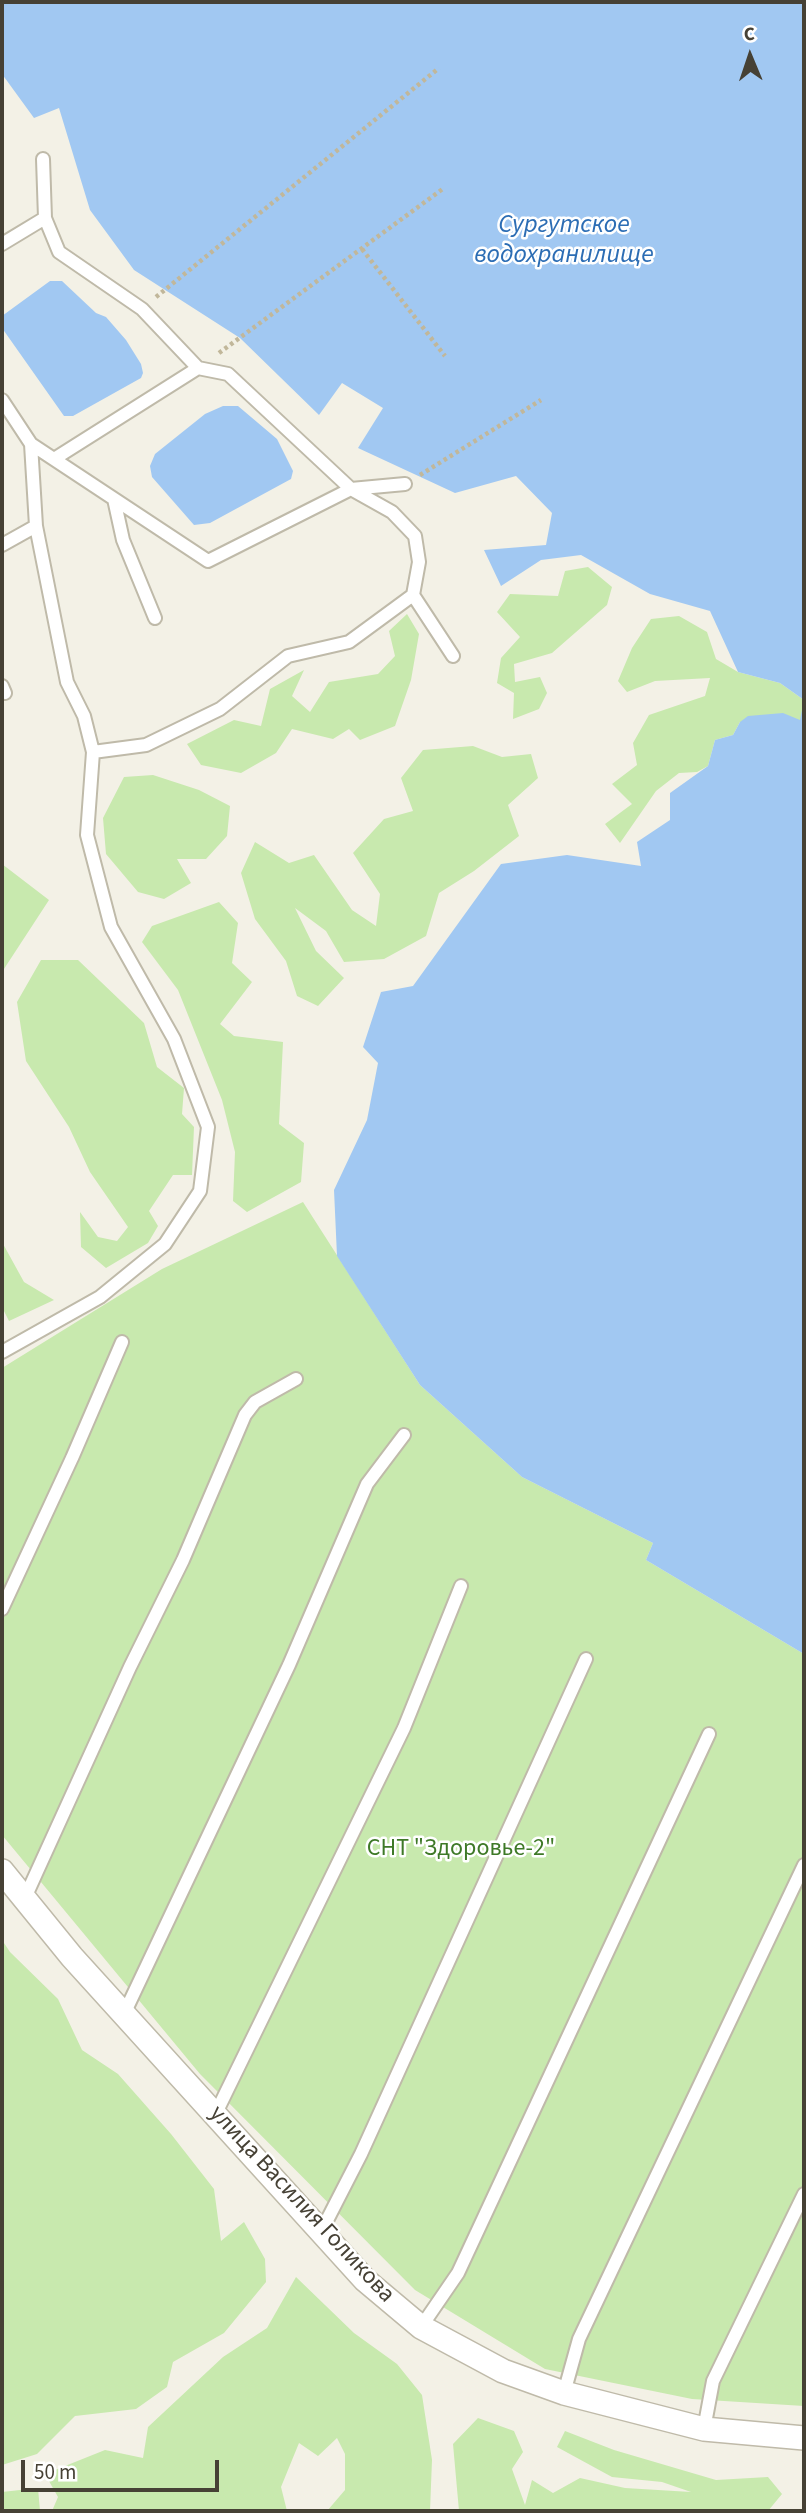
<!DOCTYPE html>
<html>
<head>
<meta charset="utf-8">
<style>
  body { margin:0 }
  #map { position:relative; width:806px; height:2513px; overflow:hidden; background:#f3f1e6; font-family:"Source Sans 3",sans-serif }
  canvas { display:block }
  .frame { position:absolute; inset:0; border:4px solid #464135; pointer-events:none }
  .north { position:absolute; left:715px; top:21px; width:70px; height:70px; -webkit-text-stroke:5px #fff; paint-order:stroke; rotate:358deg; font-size:19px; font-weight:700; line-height:28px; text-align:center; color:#464135 }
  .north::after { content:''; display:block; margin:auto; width:24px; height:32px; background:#464135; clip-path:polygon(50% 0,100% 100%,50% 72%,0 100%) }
  .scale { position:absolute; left:21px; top:2460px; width:198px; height:32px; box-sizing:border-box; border:4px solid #464135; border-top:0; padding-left:9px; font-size:21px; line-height:24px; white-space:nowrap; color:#464135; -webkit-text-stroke:5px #fff; paint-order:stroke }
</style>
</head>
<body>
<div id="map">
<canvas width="806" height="2513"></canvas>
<div class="frame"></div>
<div class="north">С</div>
<div class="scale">50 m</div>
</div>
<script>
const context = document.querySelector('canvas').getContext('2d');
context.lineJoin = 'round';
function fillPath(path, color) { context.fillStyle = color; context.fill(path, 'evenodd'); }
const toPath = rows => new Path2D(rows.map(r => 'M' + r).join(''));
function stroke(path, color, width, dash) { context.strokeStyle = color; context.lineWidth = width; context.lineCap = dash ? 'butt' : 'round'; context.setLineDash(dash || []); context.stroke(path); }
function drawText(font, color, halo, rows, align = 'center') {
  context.font = font + ' "Source Sans 3",sans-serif'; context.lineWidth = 5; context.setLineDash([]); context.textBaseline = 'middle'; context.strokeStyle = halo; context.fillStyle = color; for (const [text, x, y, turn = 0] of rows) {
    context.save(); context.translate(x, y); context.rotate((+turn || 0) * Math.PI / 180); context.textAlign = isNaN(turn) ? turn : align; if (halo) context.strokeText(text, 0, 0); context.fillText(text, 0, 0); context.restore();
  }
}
const green = toPath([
  [588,567,612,587,607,605,552,653,514,664,515,682,540,677,547,693,539,709,513,719,514,693,497,683,501,658,520,637,497,612,510,594,558,596,565,571],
  [407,614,419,634,411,680,395,726,360,740,349,729,333,739,292,729,276,753,241,773,201,765,187,744,234,720,261,726,270,689,304,670,292,696,310,712,329,682,378,674,395,656,389,631],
  [679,616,707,632,716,659,738,672,780,683,804,700,801,720,740,722,733,735,715,740,708,766,697,772,679,773,656,791,620,843,605,824,632,804,612,784,637,765,633,743,649,715,705,696,710,678,655,681,627,692,618,681,632,648,651,619],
  [473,746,502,757,531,754,538,778,508,805,519,836,474,871,439,893,426,936,384,959,344,962,326,931,295,908,316,951,344,978,318,1006,297,996,286,961,255,919,241,873,255,842,289,863,314,855,352,910,376,926,380,894,353,853,384,819,413,811,401,778,423,750],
  [153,775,199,790,230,806,227,836,206,859,177,859,191,883,164,899,138,892,106,854,103,818,124,777],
  [2,864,49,900,2,972],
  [219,902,238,923,232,963,252,982,220,1024,234,1036,283,1042,279,1124,304,1143,301,1182,247,1212,233,1201,235,1152,222,1100,178,990,142,942,152,926],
  [41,960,78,960,144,1023,157,1067,184,1088,182,1114,194,1127,192,1175,173,1175,149,1211,158,1226,148,1243,106,1268,81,1247,80,1212,98,1237,117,1241,128,1227,90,1172,69,1127,26,1061,17,1002],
  [303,1202,420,1385,522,1477,653,1543,646,1560,804,1654,804,2406,692,2399,545,2369,415,2290,200,2074,2,1835,2,1368,162,1269],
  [2,1242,24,1282,54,1300,9,1321,2,1307],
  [2,1940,10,1952,58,1999,82,2050,118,2074,171,2134,214,2189,221,2241,244,2222,265,2259,266,2282,224,2333,173,2362,167,2387,136,2409,75,2416,37,2454,2,2465],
  [296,2277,354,2333,397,2364,422,2395,432,2460,430,2511,327,2511,345,2490,345,2454,337,2438,318,2456,299,2443,281,2487,287,2511,52,2511,58,2497,45,2474,105,2450,143,2458,148,2427,223,2357,267,2328],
  [478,2418,514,2431,523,2452,512,2469,525,2505,532,2480,553,2493,580,2478,625,2488,691,2492,662,2482,612,2477,557,2447,565,2431,614,2450,716,2480,768,2477,782,2494,768,2511,459,2511,453,2444],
  [38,2488,40,2511,2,2511,2,2492]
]);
const water = toPath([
  [2,2,804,2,804,1654,646,1560,653,1543,522,1477,420,1385,337,1256,334,1190,367,1120,378,1063,363,1047,381,992,413,986,501,864,567,855,641,866,637,842,670,820,670,793,708,766,715,740,733,735,740,722,748,716,783,713,800,720,804,700,780,683,738,672,710,611,650,594,581,555,541,560,501,586,484,550,546,545,552,513,516,476,455,493,358,448,383,408,342,383,319,415,240,338,134,270,90,210,59,108,34,118,2,74],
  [50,281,62,281,96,313,106,317,126,340,141,364,143,373,141,378,73,416,64,416,2,328,2,316],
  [223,406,238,406,277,439,293,471,291,479,210,523,194,525,152,477,150,466,155,454,205,414]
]);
const path = toPath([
  [362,249,445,356],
  [156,297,439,68],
  [219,353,444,188],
  [420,475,541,400]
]);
const service = toPath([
  [43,159,45,218,59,252,142,309,198,368,228,374,351,489,392,512,415,536,419,562,413,595,453,656],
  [2,244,45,218],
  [2,400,31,444,36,526,67,682,84,716,93,752,87,835,111,927,174,1039,208,1127,200,1191,165,1244,100,1297,2,1352],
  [31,444,208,561,351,489,405,484],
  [54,459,198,368],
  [114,499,123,540,155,618],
  [2,545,36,526],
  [2,686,5,693],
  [93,752,146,745,220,709,288,656,349,642,413,595],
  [2,1609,72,1458,122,1342],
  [24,1900,130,1667,183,1560,245,1415,255,1402,296,1379],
  [124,2014,289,1665,367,1484,404,1435],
  [215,2115,404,1728,461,1586],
  [321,2232,361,2154,586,1659],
  [421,2327,458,2273,709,1734],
  [564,2393,579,2339,804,1865],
  [704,2429,713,2381,804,2194]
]);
const minor = toPath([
  [2,1871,72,1957,365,2280,421,2327,503,2371,564,2393,704,2429,804,2438]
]);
const parkNames = [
  ["СНТ \"Здоровье-2\"",461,1850]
];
const streetNames = [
  ["улица Василия Голикова",301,2205,47]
];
const waterNames = [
  ["Сургутское",564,226],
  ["водохранилище",564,256]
];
fillPath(green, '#c8e9ae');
fillPath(water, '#a1c8f2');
stroke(service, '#bfbaa9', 16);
stroke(minor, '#bfbaa9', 26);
stroke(path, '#c1b79a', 4.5, [3.5, 3.5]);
stroke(service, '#fff', 12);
stroke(minor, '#fff', 23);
drawText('24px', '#3e7927', '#fff', parkNames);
drawText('24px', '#464135', '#fff', streetNames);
drawText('italic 26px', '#2c6db4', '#fff', waterNames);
</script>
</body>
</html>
